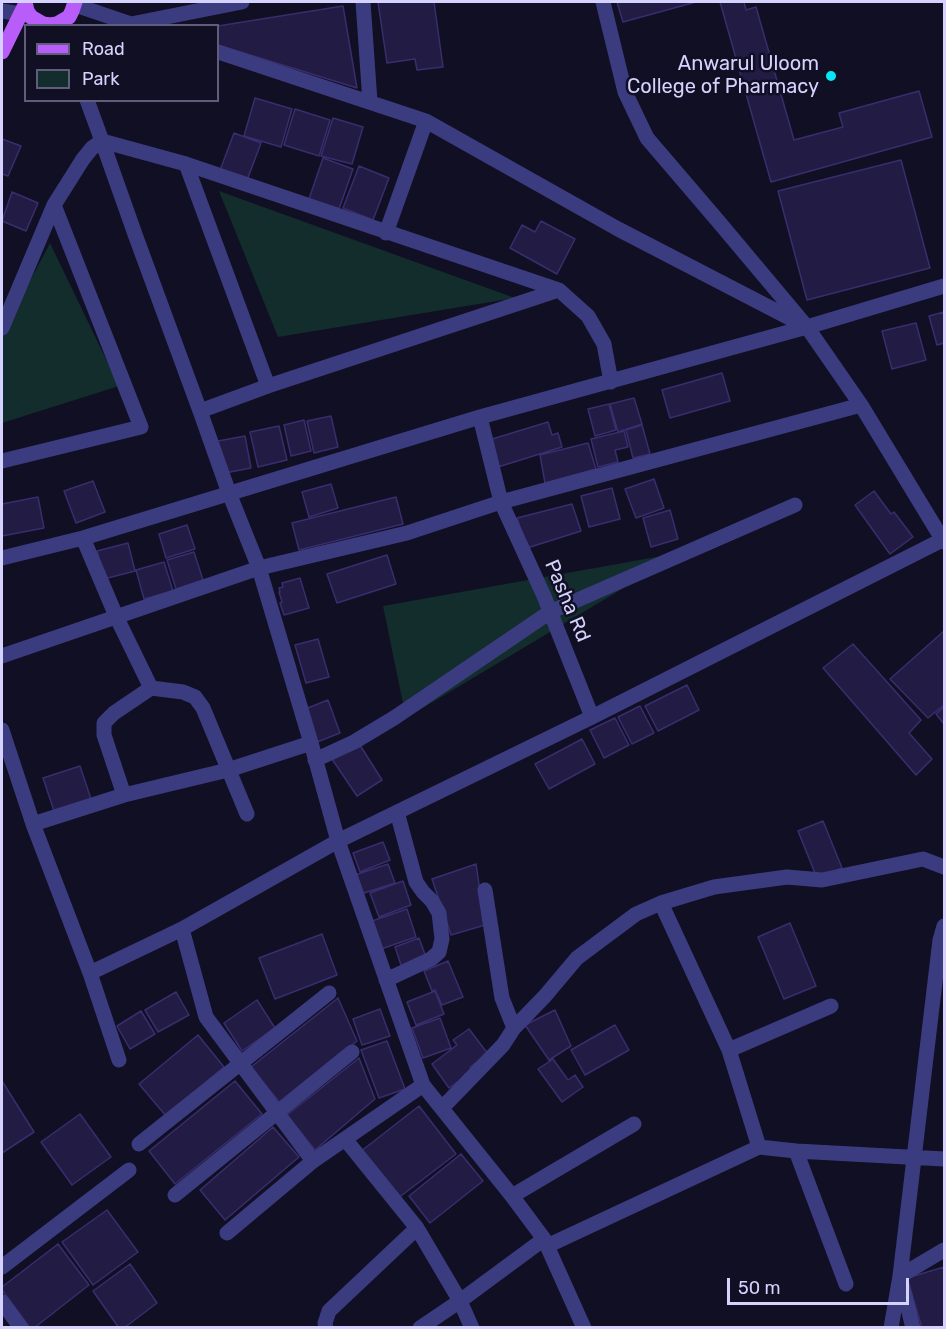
<!DOCTYPE html>
<html>
<head>
<meta charset="utf-8">
<style>
  body { margin:0 }
  #map { position:relative; width:946px; height:1329px; overflow:hidden; background:#110f23; font-family:Rubik,sans-serif }
  canvas { display:block }
  .frame { position:absolute; inset:0; border:3px solid #d5d2fe; pointer-events:none }
  .legend { position:absolute; left:24px; top:24px; width:195px; height:78px; box-sizing:border-box; background:#110f23; border:2px solid #5f5d7b; margin:0; padding:8px 10px; list-style:none; font-size:18px; color:#d5d2fe }
  .legend li { display:flex; align-items:center; gap:12px; height:30px }
  .legend b { width:30px; border:2px solid #5f5d7b }
  .scale { position:absolute; left:727px; top:1278px; width:182px; height:27px; box-sizing:border-box; border:3px solid #d5d2fe; border-top:0; padding-left:8px; font-size:18px; line-height:21px; white-space:nowrap; color:#d5d2fe; -webkit-text-stroke:4px #110f23; paint-order:stroke }
</style>
</head>
<body>
<div id="map">
<canvas width="946" height="1329"></canvas>
<div class="frame"></div>
<ul class="legend">
<li><b style="height:8px;background:#b95dfa"></b>Road</li>
<li><b style="height:16px;background:#122d2b"></b>Park</li>
</ul>
<div class="scale">50 m</div>
</div>
<script>
const context = document.querySelector('canvas').getContext('2d');
context.lineJoin = 'round';
function fillPath(path, color) { context.fillStyle = color; context.fill(path, 'evenodd'); }
const toPath = rows => new Path2D(rows.map(r => 'M' + r).join(''));
function stroke(path, color, width, dash) { context.strokeStyle = color; context.lineWidth = width; context.lineCap = dash ? 'butt' : 'round'; context.setLineDash(dash || []); context.stroke(path); }
function drawText(font, color, halo, rows, align = 'center') {
  context.font = font + ' Rubik,sans-serif'; context.lineWidth = 5; context.setLineDash([]); context.textBaseline = 'middle'; context.strokeStyle = halo; context.fillStyle = color; for (const [text, x, y, turn = 0] of rows) {
    context.save(); context.translate(x, y); context.rotate((+turn || 0) * Math.PI / 180); context.textAlign = isNaN(turn) ? turn : align; if (halo) context.strokeText(text, 0, 0); context.fillText(text, 0, 0); context.restore();
  }
}
const green = toPath([
  [219,191,515,298,278,337],
  [50,243,119,386,2,423,2,334],
  [684,552,406,718,383,606]
]);
const building = toPath([
  [378,2,434,2,443,67,417,70,415,59,387,63,378,2],
  [617,2,696,2,623,22,617,2],
  [720,2,744,2,746,10,756,7,794,140,843,127,839,113,919,91,932,137,771,182,720,2],
  [343,6,357,88,218,45,218,26,343,6],
  [255,98,292,109,281,147,244,136,255,98],
  [295,109,330,120,319,156,284,145,295,109],
  [333,118,363,127,352,164,321,156,333,118],
  [234,133,261,143,246,183,219,173,234,133],
  [2,139,21,146,8,176,2,174,2,139],
  [323,158,353,169,339,209,309,199,323,158],
  [901,160,930,268,807,300,778,191,901,160],
  [359,166,389,178,373,220,343,208,359,166],
  [12,192,38,203,26,231,2,221,12,192],
  [541,221,575,239,557,274,510,248,522,225,535,232,541,221],
  [944,312,944,343,937,345,929,316,944,312],
  [916,323,926,360,892,369,882,331,916,323],
  [722,373,730,401,670,418,662,390,722,373],
  [634,398,642,424,618,432,610,404,634,398],
  [609,404,616,430,595,436,588,409,609,404],
  [331,416,338,447,314,453,307,421,331,416],
  [304,420,311,451,291,456,284,425,304,420],
  [548,422,552,435,558,433,562,447,498,467,489,440,548,422],
  [642,425,650,454,633,458,626,430,642,425],
  [279,426,287,460,258,467,250,432,279,426],
  [624,431,628,447,615,450,618,462,598,467,591,439,624,431],
  [245,436,251,468,225,473,218,441,245,436],
  [588,443,596,469,545,483,540,455,588,443],
  [654,479,664,508,636,518,625,489,654,479],
  [93,481,105,512,76,523,64,491,93,481],
  [331,484,338,508,309,517,302,492,331,484],
  [612,488,620,519,589,527,581,496,612,488],
  [874,491,891,514,894,512,913,537,890,554,855,505,874,491],
  [38,497,44,528,2,536,2,504,38,497],
  [396,497,403,524,299,550,292,523,396,497],
  [572,504,581,531,527,548,517,518,572,504],
  [670,510,678,539,651,547,643,518,670,510],
  [187,525,195,549,166,558,159,534,187,525],
  [128,543,135,571,104,579,97,551,128,543],
  [194,552,203,580,176,589,167,560,194,552],
  [387,555,396,584,337,603,327,574,387,555],
  [164,562,173,591,144,599,136,570,164,562],
  [300,578,309,608,284,615,280,603,282,602,279,592,280,592,279,588,283,587,282,583,300,578],
  [944,631,944,705,928,718,890,679,944,631],
  [318,639,329,677,306,683,295,645,318,639],
  [853,644,921,720,909,733,932,759,916,775,823,668,853,644],
  [687,685,699,710,658,731,645,706,687,685],
  [328,700,340,733,317,742,305,709,328,700],
  [640,706,654,733,632,744,618,717,640,706],
  [944,707,944,724,936,714,944,707],
  [615,718,629,745,604,758,590,730,615,718],
  [582,739,595,764,549,789,535,764,582,739],
  [358,742,382,780,357,796,332,759,358,742],
  [80,766,91,799,54,811,43,778,80,766],
  [823,821,842,868,817,878,798,831,823,821],
  [383,842,390,860,360,872,353,853,383,842],
  [388,864,395,883,361,894,355,875,388,864],
  [476,864,485,925,451,935,432,879,476,864],
  [403,881,411,905,379,917,370,893,403,881],
  [407,909,416,937,381,949,372,921,407,909],
  [790,923,816,986,784,999,758,937,790,923],
  [322,934,337,975,275,999,259,958,322,934],
  [419,938,427,960,402,968,395,947,419,938],
  [448,961,463,997,442,1005,435,990,432,991,424,971,448,961],
  [435,991,444,1014,416,1025,407,1002,435,991],
  [176,992,189,1015,158,1032,145,1010,176,992],
  [338,998,357,1041,280,1103,251,1067,338,998],
  [257,1000,275,1028,242,1051,224,1023,257,1000],
  [380,1009,390,1036,362,1045,353,1019,380,1009],
  [555,1010,571,1046,549,1060,525,1025,555,1010],
  [141,1011,155,1034,130,1049,117,1026,141,1011],
  [440,1018,451,1048,423,1058,412,1028,440,1018],
  [615,1025,629,1050,585,1075,571,1050,615,1025],
  [469,1029,488,1054,470,1067,473,1071,449,1088,432,1064,457,1045,453,1040,469,1029],
  [198,1035,224,1067,166,1116,139,1084,198,1035],
  [387,1041,405,1089,379,1098,361,1050,387,1041],
  [359,1058,375,1099,315,1150,287,1115,359,1058],
  [553,1059,568,1080,575,1075,583,1087,562,1102,538,1069,553,1059],
  [2,1081,34,1132,2,1153,2,1081],
  [235,1081,262,1114,175,1184,149,1151,235,1081],
  [419,1106,456,1154,397,1199,360,1152,419,1106],
  [80,1114,111,1157,72,1185,41,1142,80,1114],
  [273,1127,299,1157,225,1220,200,1190,273,1127],
  [461,1154,483,1181,430,1223,409,1196,461,1154],
  [107,1210,138,1252,93,1285,62,1242,107,1210],
  [58,1244,89,1285,34,1328,30,1328,2,1290,2,1287,58,1244],
  [130,1264,157,1303,124,1328,119,1328,93,1291,130,1264],
  [944,1267,944,1328,922,1328,907,1278,944,1267]
]);
const minor = toPath([
  [363,2,370,102],
  [603,2,625,92,647,138,718,221,807,327,861,405,944,542],
  [75,5,137,26],
  [2,11,21,14],
  [131,24,242,2],
  [218,52,426,121,618,229,807,327],
  [87,100,102,141,136,237,200,411,229,493,259,568,311,743,338,841,423,1085,512,1196,544,1239,584,1328],
  [102,141,186,164],
  [386,233,426,121],
  [559,290,186,164,268,386,559,290,588,316,604,344,611,382],
  [2,328,54,205,83,159,92,148,102,141],
  [200,411,268,386],
  [480,417,501,502,544,596,592,717],
  [2,461,141,427,54,205],
  [83,538,116,616,151,688],
  [2,558,83,538,480,417,807,327,944,286],
  [2,656,259,568,407,533,501,502,861,405],
  [2,730,33,824,90,973,119,1060],
  [315,760,354,742,394,718,550,612,795,505],
  [124,795,104,735,104,723,114,713,151,688,183,692,195,697,203,708,247,814],
  [33,824,124,795,228,770,311,743],
  [485,890,502,998,514,1028],
  [661,903,714,887,787,877,822,880,923,859,944,867],
  [182,929,206,1017,313,1161],
  [90,973,182,929,338,841,592,717,944,539],
  [386,980,431,959,439,952,442,939,439,913,432,901,423,892,416,882,397,812],
  [729,1050,759,1147,796,1151,846,1284],
  [442,1108,503,1045,514,1028,545,996,577,958,636,914,661,903,729,1050,831,1006],
  [345,1139,417,1228,460,1301,472,1328],
  [139,1144,329,993],
  [796,1151,944,1159],
  [175,1195,352,1052],
  [512,1196,634,1124],
  [227,1233,313,1161,423,1085],
  [547,1246,759,1147],
  [2,1267,129,1170],
  [2,1302,21,1328],
  [326,1328,325,1323,329,1311,417,1228],
  [420,1328,460,1301,544,1239],
  [891,1328,900,1276,940,940,944,926],
  [913,1328,900,1276,944,1250]
]);
const major = toPath([
  [25,2,27,11,31,17,43,24,50,25,57,24,69,17,72,11,75,2],
  [2,52,25,5]
]);
const markers = [
  [831,76,6,"#08e6f4"]
];
const poiNames = [
  ["Anwarul Uloom",819,64],
  ["College of Pharmacy",819,87]
];
const streetNames = [
  ["Pasha Rd",567,601,67]
];
fillPath(green, '#122d2b');
fillPath(building, '#221b43');
stroke(building, '#382e6e', 1.5);
stroke(minor, '#3b3c80', 15);
stroke(major, '#b95dfa', 15);
for (const [x, y, r, color] of markers) { const dot = new Path2D(); dot.arc(x, y, r, 0, 2 * Math.PI); context.fillStyle = color; context.fill(dot); stroke(dot, '#110f23', 2); }
drawText('20px', '#d5d2fe', '#110f23', poiNames, 'right');
drawText('20px', '#d5d2fe', '#110f23', streetNames);
</script>
</body>
</html>
